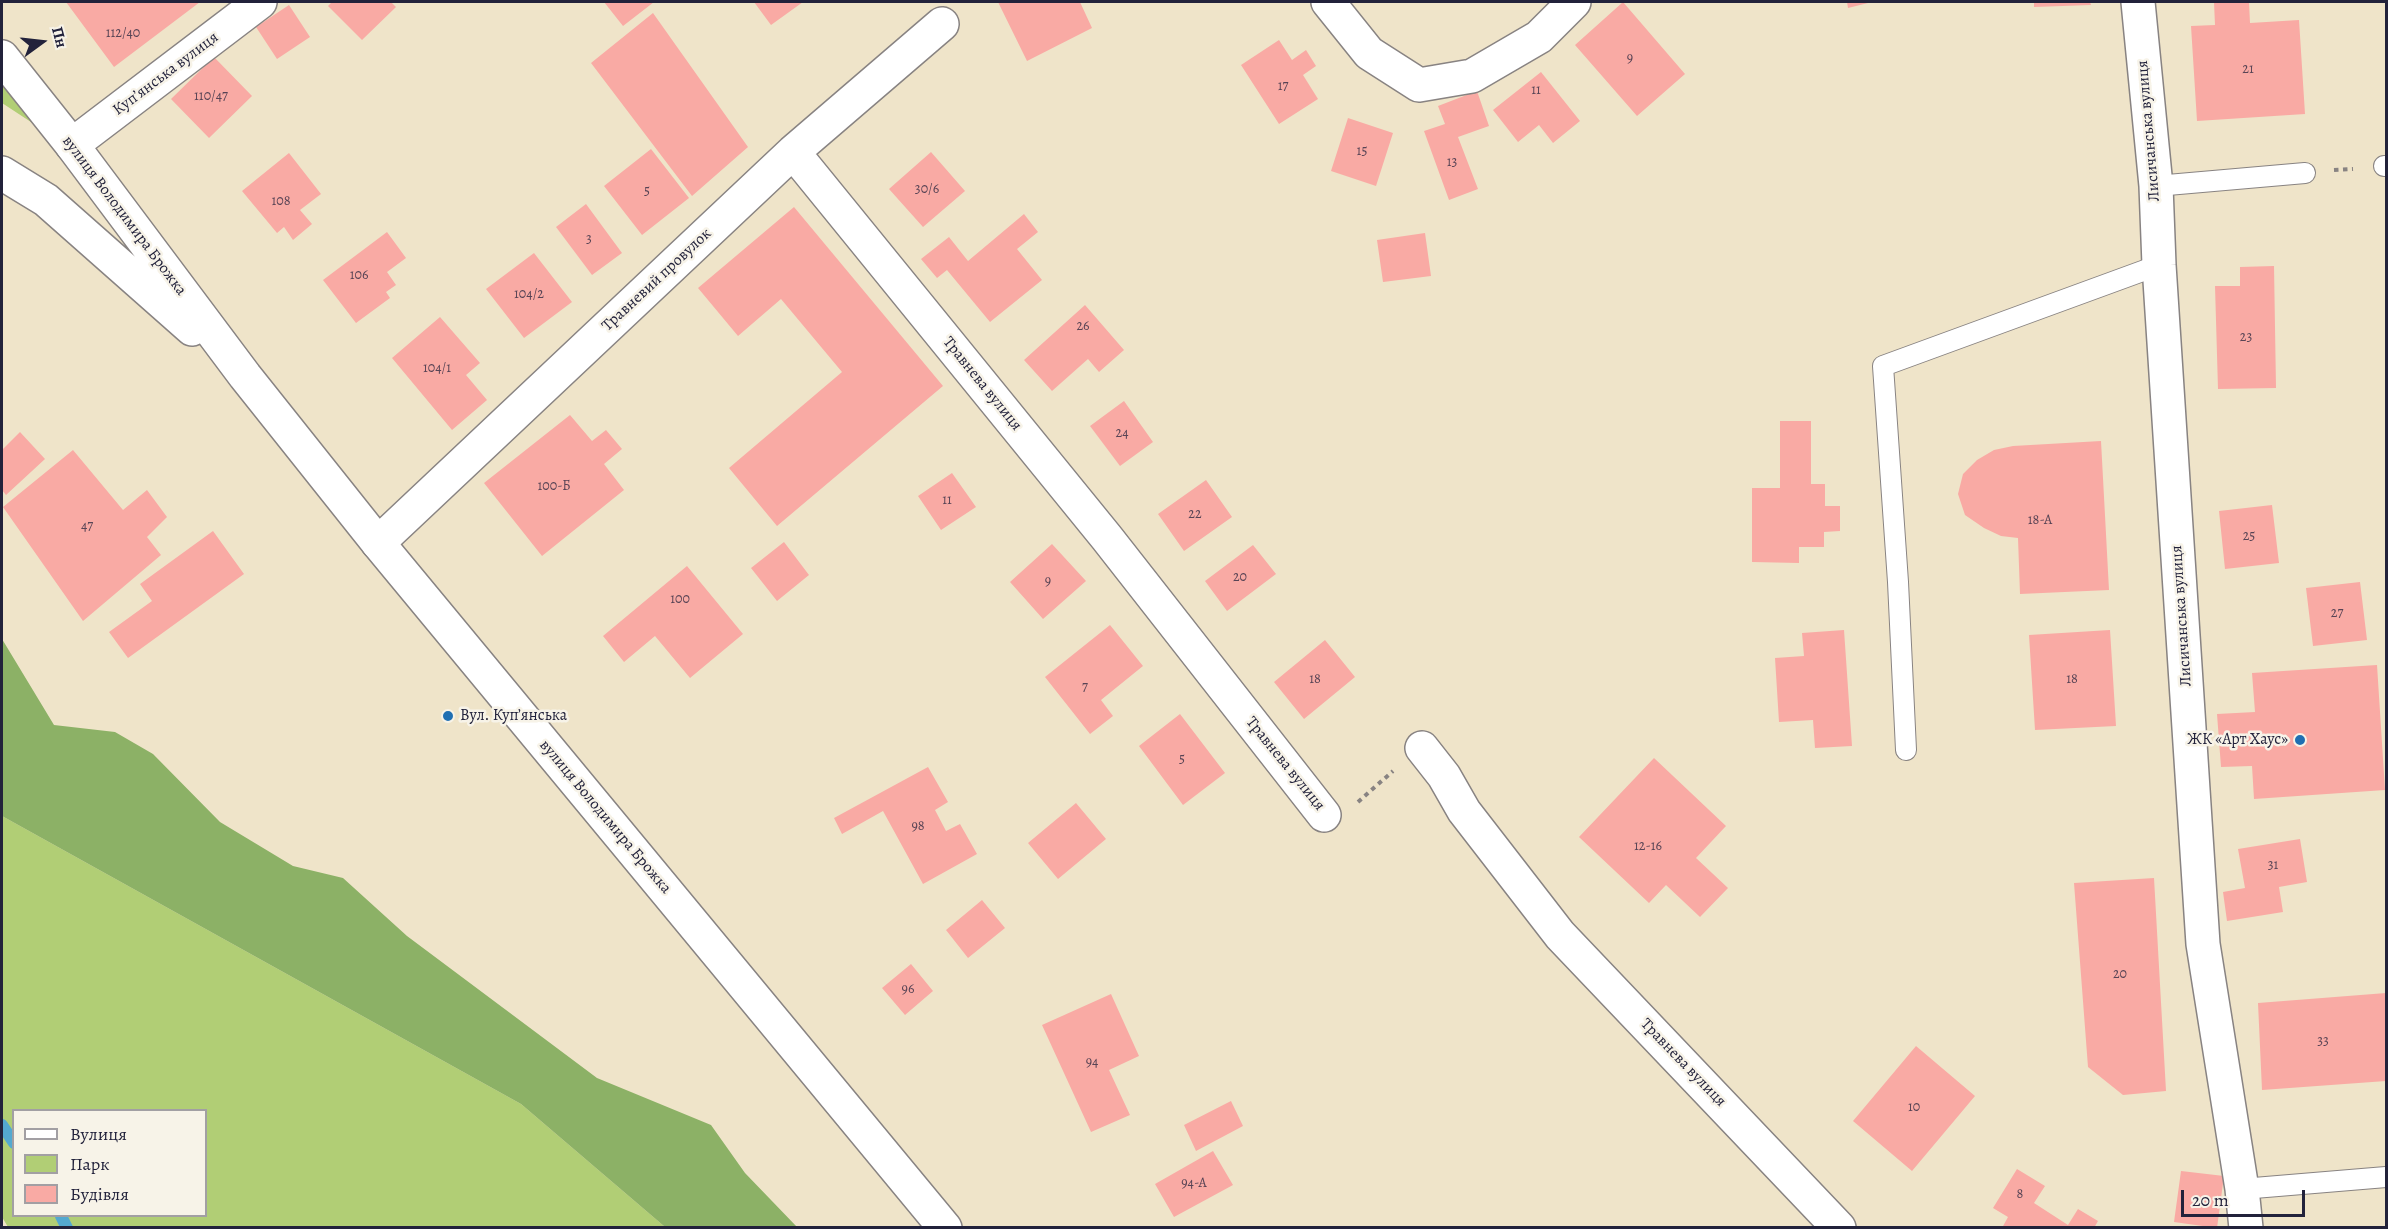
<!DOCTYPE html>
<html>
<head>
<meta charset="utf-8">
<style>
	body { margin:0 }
	#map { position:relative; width:2388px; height:1229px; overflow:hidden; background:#efe4c9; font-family:Alegreya,serif }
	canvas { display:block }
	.frame { position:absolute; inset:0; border:3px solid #22223b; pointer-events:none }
	.legend { position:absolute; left:12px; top:1109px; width:195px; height:108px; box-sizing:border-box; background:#f7f3e8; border:2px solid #a29fa3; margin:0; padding:8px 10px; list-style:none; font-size:18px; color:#22223b }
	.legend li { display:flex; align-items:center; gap:12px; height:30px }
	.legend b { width:30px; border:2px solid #a29fa3 }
	.north { position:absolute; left:12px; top:12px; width:60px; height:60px; -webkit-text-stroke:4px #f7f3e8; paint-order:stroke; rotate:75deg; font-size:16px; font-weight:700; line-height:24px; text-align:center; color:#22223b }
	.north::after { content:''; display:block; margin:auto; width:21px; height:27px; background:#22223b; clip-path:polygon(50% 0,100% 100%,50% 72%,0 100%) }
	.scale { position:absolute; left:2181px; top:1190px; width:124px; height:27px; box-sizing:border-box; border:3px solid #22223b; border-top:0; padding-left:8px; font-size:18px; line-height:21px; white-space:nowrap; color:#22223b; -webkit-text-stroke:4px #f7f3e8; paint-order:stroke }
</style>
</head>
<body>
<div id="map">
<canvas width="2388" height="1229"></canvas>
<div class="frame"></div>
<ul class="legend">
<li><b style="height:8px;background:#fff"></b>Вулиця</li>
<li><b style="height:16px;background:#b1ce75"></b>Парк</li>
<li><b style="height:16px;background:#f9aaa4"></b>Будівля</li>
</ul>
<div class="north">Пн</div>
<div class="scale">20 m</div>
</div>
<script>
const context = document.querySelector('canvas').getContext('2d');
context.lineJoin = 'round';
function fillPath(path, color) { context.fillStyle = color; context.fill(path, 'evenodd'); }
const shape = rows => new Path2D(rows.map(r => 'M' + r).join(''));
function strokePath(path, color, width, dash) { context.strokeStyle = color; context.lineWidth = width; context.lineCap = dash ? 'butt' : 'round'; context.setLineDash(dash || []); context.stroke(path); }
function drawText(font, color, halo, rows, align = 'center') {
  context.font = font + ' Alegreya,serif'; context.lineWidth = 5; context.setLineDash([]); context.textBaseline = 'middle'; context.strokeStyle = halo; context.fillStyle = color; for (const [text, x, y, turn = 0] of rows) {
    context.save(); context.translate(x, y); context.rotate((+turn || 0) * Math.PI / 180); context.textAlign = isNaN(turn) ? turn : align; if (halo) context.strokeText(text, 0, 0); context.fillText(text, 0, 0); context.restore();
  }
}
fillPath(shape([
	[2,70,63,143,2,103],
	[2,816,521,1104,665,1227,8,1227,2,1217],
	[14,1110,206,1110,206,1216,14,1216]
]), '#b1ce75');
fillPath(shape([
	[2,639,54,725,115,732,153,754,220,822,293,866,343,878,407,936,597,1078,711,1125,745,1173,797,1227,665,1227,521,1104,2,816]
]), '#8cb166');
strokePath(shape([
	[2,1125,14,1143],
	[61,1216,67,1228]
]), '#54a9d0', 12);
fillPath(shape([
	[66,2,200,2,114,67],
	[332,2,391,2,396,7,362,40,328,6],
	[604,2,654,2,623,26],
	[754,2,803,2,771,25],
	[998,2,1080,2,1092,28,1027,61],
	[1623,2,1685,74,1637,116,1575,45],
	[1847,2,1872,2,1848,8],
	[2034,2,2090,2,2091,5,2034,7],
	[2214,2,2249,2,2250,23,2299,20,2305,114,2197,121,2191,26,2215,25],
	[289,5,310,37,277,59,256,27],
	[653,13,748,147,692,196,591,63],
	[1279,40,1292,60,1306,50,1316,66,1303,75,1318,99,1279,124,1241,65],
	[214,57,252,96,209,138,171,99],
	[1541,72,1580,121,1553,143,1539,125,1518,142,1493,110],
	[1477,91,1489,126,1458,137,1478,189,1449,200,1424,131,1445,124,1438,106],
	[1348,118,1393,133,1376,186,1331,171],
	[651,149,689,198,642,235,604,186],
	[931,152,965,191,923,227,889,189],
	[289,153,321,194,300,210,312,224,293,240,284,227,277,233,242,191],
	[586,204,622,253,592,275,556,227],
	[794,207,943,386,777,526,729,468,842,372,781,299,738,336,698,288],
	[1024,214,1038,232,1017,249,1042,280,990,322,947,270,937,278,921,259,949,237,968,261],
	[387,232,406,258,387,272,396,285,386,292,390,298,356,323,323,280],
	[1425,233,1431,276,1383,282,1377,240],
	[534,253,572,302,524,338,486,289],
	[2274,266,2276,388,2218,389,2215,286,2240,286,2240,267],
	[1085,305,1124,350,1099,372,1088,359,1052,391,1024,360],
	[440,317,480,363,466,375,487,400,452,430,392,358],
	[1124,401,1153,442,1120,466,1090,426],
	[570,415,592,441,606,430,622,449,604,464,624,490,542,556,484,483],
	[1780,421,1811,421,1811,484,1825,484,1825,506,1840,506,1840,531,1824,532,1824,547,1799,547,1799,563,1752,562,1752,488,1780,488],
	[20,432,45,459,6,495,2,490,2,450],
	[2101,441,2109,590,2020,594,2018,538,2001,536,1984,528,1965,515,1958,494,1963,474,1977,460,1994,450,2013,446],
	[73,450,123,510,147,490,167,517,147,537,161,555,83,621,3,507],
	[952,473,976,507,941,530,918,496],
	[1206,480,1232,517,1184,551,1158,514],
	[2272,505,2279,563,2225,569,2219,511],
	[213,531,244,574,128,658,109,632,152,601,140,584],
	[784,542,809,575,777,601,751,568],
	[1052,544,1086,581,1043,619,1010,582],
	[1253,545,1276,574,1227,611,1205,581],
	[687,566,743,634,690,678,655,636,624,662,603,636],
	[2360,582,2367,640,2313,646,2306,588],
	[1110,625,1143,666,1101,700,1113,716,1090,734,1045,677],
	[1844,630,1852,746,1815,748,1813,720,1779,722,1775,658,1804,656,1802,633],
	[2110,630,2116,726,2035,730,2029,635],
	[1325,640,1355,677,1304,719,1274,682],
	[2377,665,2385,790,2254,799,2252,766,2221,767,2217,714,2255,712,2252,673],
	[1180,714,1225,773,1183,805,1139,746],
	[1654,758,1726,826,1696,858,1728,888,1700,917,1666,885,1649,903,1579,837],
	[928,767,948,802,935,810,946,831,960,824,977,854,923,884,883,811,842,834,834,818],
	[1076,803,1106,839,1058,879,1028,843],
	[2300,839,2307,882,2279,887,2283,912,2227,921,2223,892,2245,888,2238,849],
	[2154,878,2166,1091,2123,1095,2088,1067,2074,883],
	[982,900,1005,928,968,958,946,930],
	[911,964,933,991,905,1015,882,988],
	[2386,993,2386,1081,2262,1090,2258,1003],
	[1111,994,1139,1056,1109,1070,1130,1115,1091,1132,1042,1025],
	[1916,1046,1975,1096,1912,1171,1853,1121],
	[1231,1101,1243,1126,1196,1151,1184,1125],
	[1213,1151,1233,1185,1174,1217,1155,1184],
	[2017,1169,2045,1186,2034,1203,2068,1225,2078,1209,2098,1221,2094,1228,2002,1228,2008,1217,1993,1208],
	[2181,1171,2224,1176,2217,1228,2174,1222]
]), '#f9aaa4');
const lane = shape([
	[2384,166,2386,166],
	[2156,186,2305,173],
	[1906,750,1898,582,1883,366,2159,265],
	[2242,1189,2386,1177]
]);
const street = shape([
	[1328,2,1369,53,1419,85,1472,76,1539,37,1574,2],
	[2138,2,2156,186,2159,265,2203,944,2242,1189,2246,1228],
	[72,145,260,2],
	[793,152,1107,538,1324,815],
	[378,543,793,152,942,24],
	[1422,748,1444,776,1464,811,1560,935,1839,1228]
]);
const secondary = shape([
	[2,57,72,145,245,376,378,543,945,1228],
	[2,173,46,200,192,329]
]);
strokePath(lane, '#888382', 22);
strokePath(street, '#888382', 36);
strokePath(secondary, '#888382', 36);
strokePath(shape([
	[2334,170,2353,169],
	[1358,802,1393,771]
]), '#888382', 4, [4.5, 4.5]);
strokePath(lane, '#fff', 20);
strokePath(street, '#fff', 33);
strokePath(secondary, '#fff', 33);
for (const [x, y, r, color] of [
	[448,716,6,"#1f6fb2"],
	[2300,740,6,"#1f6fb2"]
]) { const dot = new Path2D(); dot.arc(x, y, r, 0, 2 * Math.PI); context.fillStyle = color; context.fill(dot); strokePath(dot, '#f7f3e8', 2); }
drawText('14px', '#584455', null, [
	["112/40",123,34],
	["9",1630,59],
	["21",2248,70],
	["17",1283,87],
	["11",1536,91],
	["110/47",211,97],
	["15",1362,152],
	["13",1452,163],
	["30/6",927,190],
	["5",647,192],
	["108",281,202],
	["3",589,240],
	["106",359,276],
	["104/2",529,295],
	["26",1083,327],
	["23",2246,338],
	["104/1",437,369],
	["24",1122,434],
	["100-Б",554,487],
	["11",947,501],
	["22",1195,515],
	["18-А",2040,521],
	["47",87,527],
	["25",2249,537],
	["20",1240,578],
	["9",1048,582],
	["100",680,600],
	["27",2337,614],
	["18",1315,680],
	["18",2072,680],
	["7",1085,688],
	["5",1182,760],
	["98",918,827],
	["12-16",1648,847],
	["31",2273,866],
	["20",2120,975],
	["96",908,990],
	["33",2323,1042],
	["94",1092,1063],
	["10",1914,1108],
	["94-А",1194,1184],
	["8",2020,1195]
]);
drawText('16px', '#22223b', '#f7f3e8', [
	["Купʼянська вулиця",166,74,-37],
	["Лисичанська вулиця",2149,131,-95],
	["вулиця Володимира Брожка",124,216,53],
	["Травневий провулок",657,280,-43],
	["Травнева вулиця",982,384,51],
	["Лисичанська вулиця",2182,616,-94],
	["Травнева вулиця",1285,764,51],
	["вулиця Володимира Брожка",605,817,50],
	["Травнева вулиця",1683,1063,46]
]);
drawText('16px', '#22223b', '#f7f3e8', [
	["Вул. Куп’янська",460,716],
	["ЖК «Арт Хаус»",2288,740,"right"]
], 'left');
</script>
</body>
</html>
